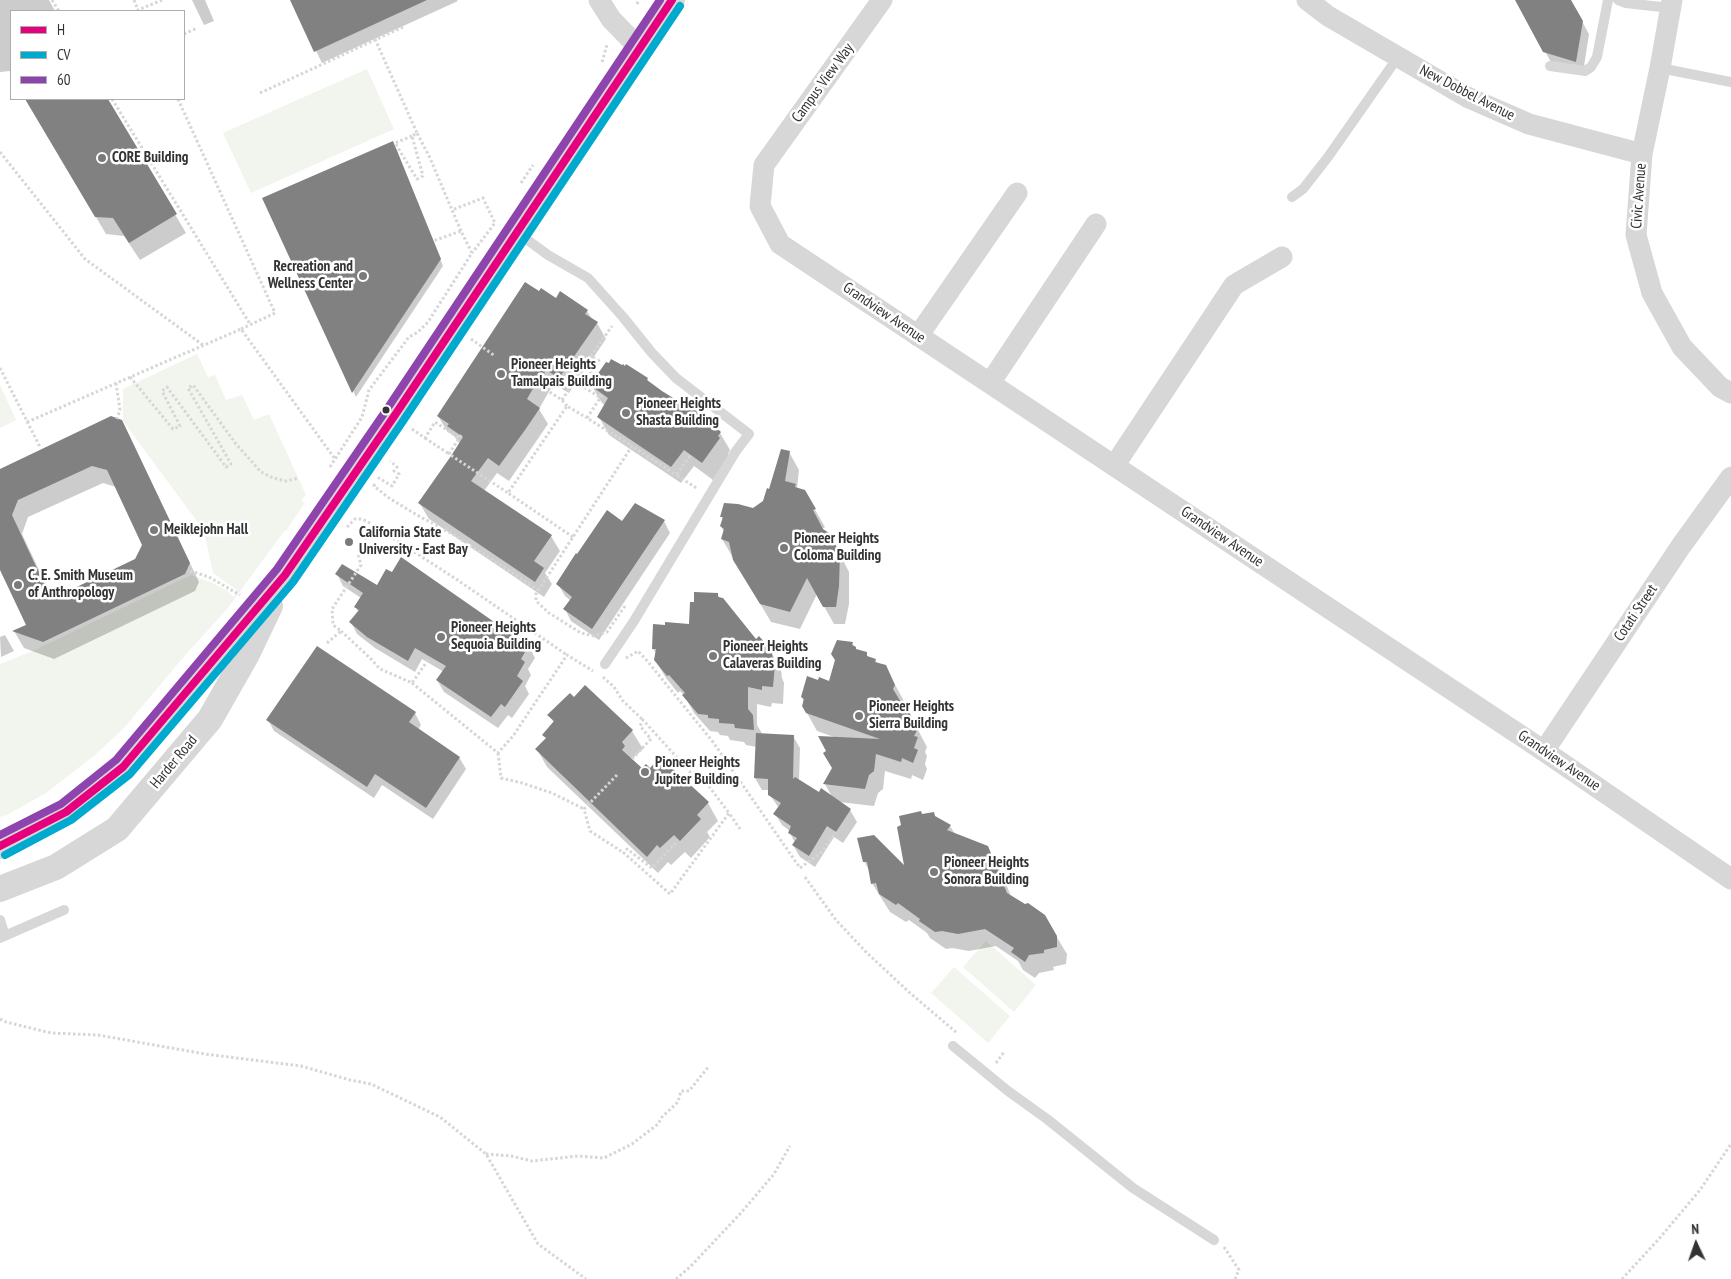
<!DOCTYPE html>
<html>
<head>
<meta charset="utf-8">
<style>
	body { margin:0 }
	#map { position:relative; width:1731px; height:1279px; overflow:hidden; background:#fff; font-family:"PT Sans Narrow",sans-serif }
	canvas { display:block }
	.legend { position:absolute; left:10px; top:10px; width:175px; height:90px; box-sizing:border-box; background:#fff; border:1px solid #adadad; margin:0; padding:6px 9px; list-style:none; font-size:15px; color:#333 }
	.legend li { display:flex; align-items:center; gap:10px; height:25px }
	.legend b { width:25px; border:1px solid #adadad }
	.north { position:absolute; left:1671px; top:1219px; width:50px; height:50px; -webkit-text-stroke:4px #fff; paint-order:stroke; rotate:357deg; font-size:14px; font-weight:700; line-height:20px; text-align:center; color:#333 }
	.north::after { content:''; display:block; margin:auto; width:18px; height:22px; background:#333; clip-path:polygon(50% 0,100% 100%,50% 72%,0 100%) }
</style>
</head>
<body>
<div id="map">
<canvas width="1731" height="1279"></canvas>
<ul class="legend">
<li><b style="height:6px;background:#e5007d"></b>H</li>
<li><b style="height:6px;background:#00a9ce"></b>CV</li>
<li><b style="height:6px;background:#8e44ad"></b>60</li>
</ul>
<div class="north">N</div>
</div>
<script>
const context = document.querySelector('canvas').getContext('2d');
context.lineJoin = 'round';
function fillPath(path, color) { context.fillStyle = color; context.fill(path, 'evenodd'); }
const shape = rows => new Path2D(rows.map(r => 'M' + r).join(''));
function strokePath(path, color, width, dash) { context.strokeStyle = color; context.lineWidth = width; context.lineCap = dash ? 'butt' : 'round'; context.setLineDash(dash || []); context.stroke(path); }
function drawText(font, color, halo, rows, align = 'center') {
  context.font = font + ' "PT Sans Narrow",sans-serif'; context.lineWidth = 5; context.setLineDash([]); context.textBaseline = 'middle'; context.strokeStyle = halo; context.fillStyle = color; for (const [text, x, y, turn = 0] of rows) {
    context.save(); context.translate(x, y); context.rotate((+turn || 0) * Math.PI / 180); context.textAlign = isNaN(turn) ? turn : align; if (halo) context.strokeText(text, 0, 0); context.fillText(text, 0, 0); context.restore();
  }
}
fillPath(shape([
	[367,69,394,129,251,193,223,133],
	[197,354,208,377,215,375,226,400,242,395,254,420,269,414,306,495,302,499,304,504,286,531,285,530,228,608,181,660,124,728,95,755,46,793,7,815,0,817,0,664,35,650,191,575,210,582,226,590,234,597,237,590,213,573,206,540,199,524,123,421,123,389],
	[0,385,16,420,0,428],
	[986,941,1036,985,1014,1012,963,967],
	[954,967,1010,1016,988,1043,931,993]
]), '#f1f5ed');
fillPath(shape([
	[0,0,49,0,55,11,11,11,11,74,10,71,0,72],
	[192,0,205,0,214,21,204,25],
	[291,0,457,0,458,1,322,63],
	[1516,0,1570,0,1589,34,1583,73,1552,64],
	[26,99,107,99,186,233,140,260,124,236,106,234],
	[396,148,443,266,356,397,263,199],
	[539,293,587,311,592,319,597,323,606,339,569,393,555,385,553,389,551,388,539,409,548,424,509,481,497,473,484,491,551,536,560,551,545,573,552,584,544,597,429,519,420,504,460,444,454,436,447,431,438,416],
	[647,379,649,383,661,392,708,419,712,426,720,433,730,450,728,454,729,456,713,480,694,466,681,483,609,435,599,417,605,405,602,403,591,385],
	[121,421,131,439,199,582,195,591,54,659,24,648,14,631,27,625,0,567,0,470],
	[103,483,116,487,143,545,136,560,62,595,49,591,22,534,28,517],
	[789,452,799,470,797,488,804,491,825,527,822,529,839,552,849,572,849,604,845,624,834,624,817,594,800,629,771,622,722,539,724,532,721,526,723,520,721,516,753,509,764,502],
	[664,521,670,533,599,640,571,621,565,609,571,601,565,596,558,584,577,556,623,523],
	[337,574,511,634,529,646,535,658,528,669,531,675,525,686,529,694,512,718,508,715,498,728,444,692,437,680,444,672,422,659,415,672,375,648,357,634,351,622,358,612,356,607,361,598,343,586],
	[717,594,756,640,771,652,781,670,782,678,784,683,783,704,772,703,771,707,757,704,757,725,763,735,793,736,800,748,799,781,819,794,832,797,825,784,833,768,837,738,817,731,807,713,802,697,830,683,852,643,858,651,866,654,869,658,875,660,878,664,885,666,905,703,903,707,917,728,927,747,925,752,927,756,925,764,927,769,923,780,912,775,911,779,885,771,883,789,878,793,874,806,839,802,850,810,857,822,843,843,834,837,815,867,800,857,793,845,795,843,790,833,790,831,782,825,775,814,779,808,769,794,769,790,762,790,755,778,757,747,746,745,744,742,730,740,728,736,720,735,718,732,710,731,694,713,684,695,680,691,678,693,666,678,655,660,656,653,653,649,690,626],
	[5,635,14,651,1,657,0,637],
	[585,687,632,731,643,749,632,759,642,770,650,769,660,759,708,803,718,821,707,832,710,837,691,858,685,852,671,865,668,862,658,873,547,767,537,749,547,740,544,735,554,723,549,715,574,699],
	[415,713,421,725,418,730,459,757,466,769,433,819,382,785,374,798,274,731,268,720],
	[923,816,935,818,950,826,955,834,987,847,998,865,1011,896,1044,916,1067,954,1066,964,1053,967,1054,970,1039,973,1035,978,1023,970,1018,961,996,946,969,951,952,948,946,949,930,938,927,933,909,920,906,922,890,912,872,883,869,870,864,861,906,869]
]), '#0003');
fillPath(shape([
	[290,0,427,0,314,52],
	[1515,0,1571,0,1583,21,1576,62,1543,52],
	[25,99,108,99,177,214,129,243,113,218,95,217],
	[393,141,441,259,352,393,262,198],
	[525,282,539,291,541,288,556,298,560,291,588,310,585,314,598,322,559,378,546,370,544,374,542,373,527,399,540,408,525,430,499,466,488,458,471,481,552,535,534,561,544,568,535,582,418,503,451,456,463,437,447,426,449,424,437,416],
	[611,359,622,365,623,364,625,366,626,364,648,378,647,380,662,391,686,406,688,404,709,418,708,420,721,432,718,436,720,438,702,463,684,450,671,467,597,417,608,398,590,385,606,362,609,363],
	[111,416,122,420,190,563,185,574,43,642,12,631,26,625,0,570,0,469],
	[92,466,107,470,142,545,135,559,62,594,47,590,12,515,18,500],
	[781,449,790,451,785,481,796,484,795,487,805,490,816,509,813,510,823,529,829,533,840,553,839,586,836,607,823,607,807,578,790,612,760,604,733,560,729,542,721,539,724,529,720,526,723,517,720,517,724,503,738,504,753,508,763,501,767,488,769,489],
	[635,503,665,520,592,629,563,609,572,597,556,584,576,553,577,554,607,510,622,521],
	[401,557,510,633,510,632,529,645,521,659,525,662,517,676,523,681,505,707,501,704,491,717,436,680,446,666,415,648,408,661,367,637,349,622,359,610,354,607,363,593,335,574,342,564,377,585,386,569,392,572],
	[694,592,718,593,718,597,723,598,756,639,759,636,772,651,773,664,775,664,773,687,762,686,762,690,748,687,748,709,753,715,754,730,735,728,734,724,719,723,719,719,708,718,708,715,698,714,682,695,685,693,669,675,667,676,654,660,656,649,652,649,653,624,665,625,665,622,689,624,690,602,694,602],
	[837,640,853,642,852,645,856,647,856,649,867,652,867,656,876,659,875,662,886,665,895,685,893,689,902,704,907,708,918,729,914,736,918,737,914,748,918,750,913,763,902,758,901,762,876,754,874,771,869,775,865,789,823,784,832,768,823,753,826,751,818,736,880,739,806,713,802,706,804,699,801,697,807,676,818,680,819,677,829,681,835,660,831,654],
	[317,646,416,712,409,722,460,757,426,808,375,774,367,787,266,720],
	[585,685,633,730,622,742,625,746,622,750,642,768,646,764,650,768,660,757,709,802,697,815,701,819,680,841,674,835,660,848,657,845,647,857,535,749,546,738,542,735,554,721,547,715,570,693,574,697],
	[756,733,794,735,793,779,795,777,819,792,821,788,851,809,836,832,827,826,809,856,792,845,797,838,788,833,791,826,773,814,781,803,768,795,768,779,754,778],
	[921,811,922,814,934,812,935,816,951,825,947,830,988,846,1007,893,1025,904,1028,903,1045,915,1057,936,1057,947,1044,950,1044,953,1029,955,1025,962,1011,952,1014,948,985,929,958,934,942,931,935,932,919,921,920,919,898,903,896,905,879,894,876,883,871,884,867,862,863,862,857,838,874,835,904,865,897,827,901,825,899,816]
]), '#818181');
strokePath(shape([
	[52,0,59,11],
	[134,0,138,10],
	[637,4,639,0],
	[139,11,138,10,162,0],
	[184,34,197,28],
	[375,39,417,133],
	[602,62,607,45],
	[260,93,403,27],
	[112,99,250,324],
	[178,99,275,313,241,329],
	[412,136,395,143,417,179,423,176,412,136,417,133,430,158,452,210],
	[0,152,85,259,203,345],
	[521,183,533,165],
	[461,231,452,210,483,198,495,223,472,253],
	[471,339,495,356],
	[591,356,612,326],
	[0,368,40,447],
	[130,377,173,429,180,426,162,391,167,387,226,467,231,464,188,388,193,385,236,444,261,472,273,478,286,481,299,478],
	[116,383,120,410,117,419],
	[537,384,562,400,567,406],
	[602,395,587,418,632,446],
	[562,400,591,356,599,361,582,386,601,398],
	[27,422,241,329,335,459],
	[412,429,425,438,435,422,459,438],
	[461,435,449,454,508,493],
	[425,438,449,454],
	[690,456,676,475,698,489],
	[330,467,362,417,369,390,409,337,418,332,428,322,472,253,461,231,433,241],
	[378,479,379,478,392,486,399,474,394,471,397,467,390,461],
	[375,484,374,486,389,498,417,515,454,535,538,590],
	[347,527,355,519,362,519,368,522,456,579,567,655],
	[573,537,508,493,567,406,587,418],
	[190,571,209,577,240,595],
	[625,606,607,632,594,636,581,633,549,613,536,601,536,594,632,446,676,475],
	[341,631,370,658,380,669,412,683,428,660],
	[327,643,341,631,333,625,332,609,361,565,358,553,373,525],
	[626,658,638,651,649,663,713,742,800,868,821,853,836,832],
	[603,677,614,687,623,701,643,720],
	[412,683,498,753,513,736,567,655,593,671],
	[498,753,501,778,522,783,552,793,584,809],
	[632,759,651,739,640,726,643,720,691,773,708,785,729,813],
	[617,775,584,809,590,831,624,853],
	[676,843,652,868,627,849,624,853,670,894,729,813,740,829],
	[805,877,836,920,867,953,910,993,957,1033],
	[0,1019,6,1022,51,1033,98,1035,205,1054,301,1066,350,1080,371,1084,440,1117,486,1154,538,1244,586,1279],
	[996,1063,1004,1052],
	[486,1154,511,1156,532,1161,578,1156,604,1158,632,1144,658,1124,662,1117,678,1102,681,1091,689,1091,709,1066],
	[1224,1247,1239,1270,1235,1279],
	[676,1279,690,1267,740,1214,774,1174,790,1146],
	[1622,1279,1658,1240,1700,1190,1731,1144]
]), '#d6d6d6', 3, [2.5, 2.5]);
strokePath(shape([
	[1618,0,1626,3,1670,8],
	[1550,66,1585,71,1591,67,1597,57,1608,0],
	[1660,68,1731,82],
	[1292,197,1303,189,1328,157,1398,57],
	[518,233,548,255,588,278,623,317,652,353,676,378,749,434,736,451,634,621,605,664],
	[0,920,5,936],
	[0,938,64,910],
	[953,1046,1008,1091,1047,1119,1133,1188,1214,1240]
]), '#d7d7d7', 10);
strokePath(shape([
	[599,0,611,19,639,48],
	[882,0,764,165,760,206,780,244,1544,751,1731,879],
	[1307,0,1328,16,1467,97,1529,124,1642,154],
	[1672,0,1660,68,1642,154,1636,235,1652,293,1682,347,1720,387,1731,393],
	[918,336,1017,193],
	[990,383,1096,224],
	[1114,466,1234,285,1282,257],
	[1544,751,1681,546,1731,477]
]), '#d7d7d7', 21);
strokePath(shape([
	[0,846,66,812,123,767,181,699,230,639,285,575,395,415,672,0],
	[0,889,56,867,117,829,210,719,247,654,270,606]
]), '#d7d7d7', 26);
strokePath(shape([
	[0,846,66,812,123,767,285,575,395,415,672,0]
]), '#e5007d', 8);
strokePath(shape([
	[5,855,71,820,130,774,293,582,403,421,680,6]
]), '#00a9ce', 8);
strokePath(shape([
	[0,835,61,804,116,760,277,569,387,409,660,0]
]), '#8e44ad', 8);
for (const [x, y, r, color] of [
	[102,158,5,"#7a7a7a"],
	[363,276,5,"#7a7a7a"],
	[501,374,5,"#7a7a7a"],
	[386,410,4.5,"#333"],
	[626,413,5,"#7a7a7a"],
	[154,530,5,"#7a7a7a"],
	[349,542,5,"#7a7a7a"],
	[784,548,5,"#7a7a7a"],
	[18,585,5,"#7a7a7a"],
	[441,637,5,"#7a7a7a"],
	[713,656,5,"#7a7a7a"],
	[859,716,5,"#7a7a7a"],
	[645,772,5,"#7a7a7a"],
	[934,872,5,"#7a7a7a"]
]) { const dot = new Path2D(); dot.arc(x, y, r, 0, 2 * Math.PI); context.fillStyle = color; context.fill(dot); strokePath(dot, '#fff', 2); }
drawText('15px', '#333', '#fff', [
	["Campus View Way",823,83,-54],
	["New Dobbel Avenue",1467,93,27],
	["Civic Avenue",1639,196,-86],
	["Grandview Avenue",884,313,34],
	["Grandview Avenue",1222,537,34],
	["Cotati Street",1636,613,-56],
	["Grandview Avenue",1559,761,34],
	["Harder Road",174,762,-50]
]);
drawText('bold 15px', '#333', '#fff', [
	["CORE Building",112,158],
	["Recreation and",353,267,"right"],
	["Wellness Center",353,284,"right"],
	["Pioneer Heights",511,365],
	["Tamalpais Building",511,382],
	["Pioneer Heights",636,404],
	["Shasta Building",636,421],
	["Meiklejohn Hall",164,530],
	["California State",359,533],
	["University - East Bay",359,550],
	["Pioneer Heights",794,539],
	["Coloma Building",794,556],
	["C. E. Smith Museum",28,576],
	["of Anthropology",28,593],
	["Pioneer Heights",451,628],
	["Sequoia Building",451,645],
	["Pioneer Heights",723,647],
	["Calaveras Building",723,664],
	["Pioneer Heights",869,707],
	["Sierra Building",869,724],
	["Pioneer Heights",655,763],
	["Jupiter Building",655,780],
	["Pioneer Heights",944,863],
	["Sonora Building",944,880]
], 'left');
</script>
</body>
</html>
